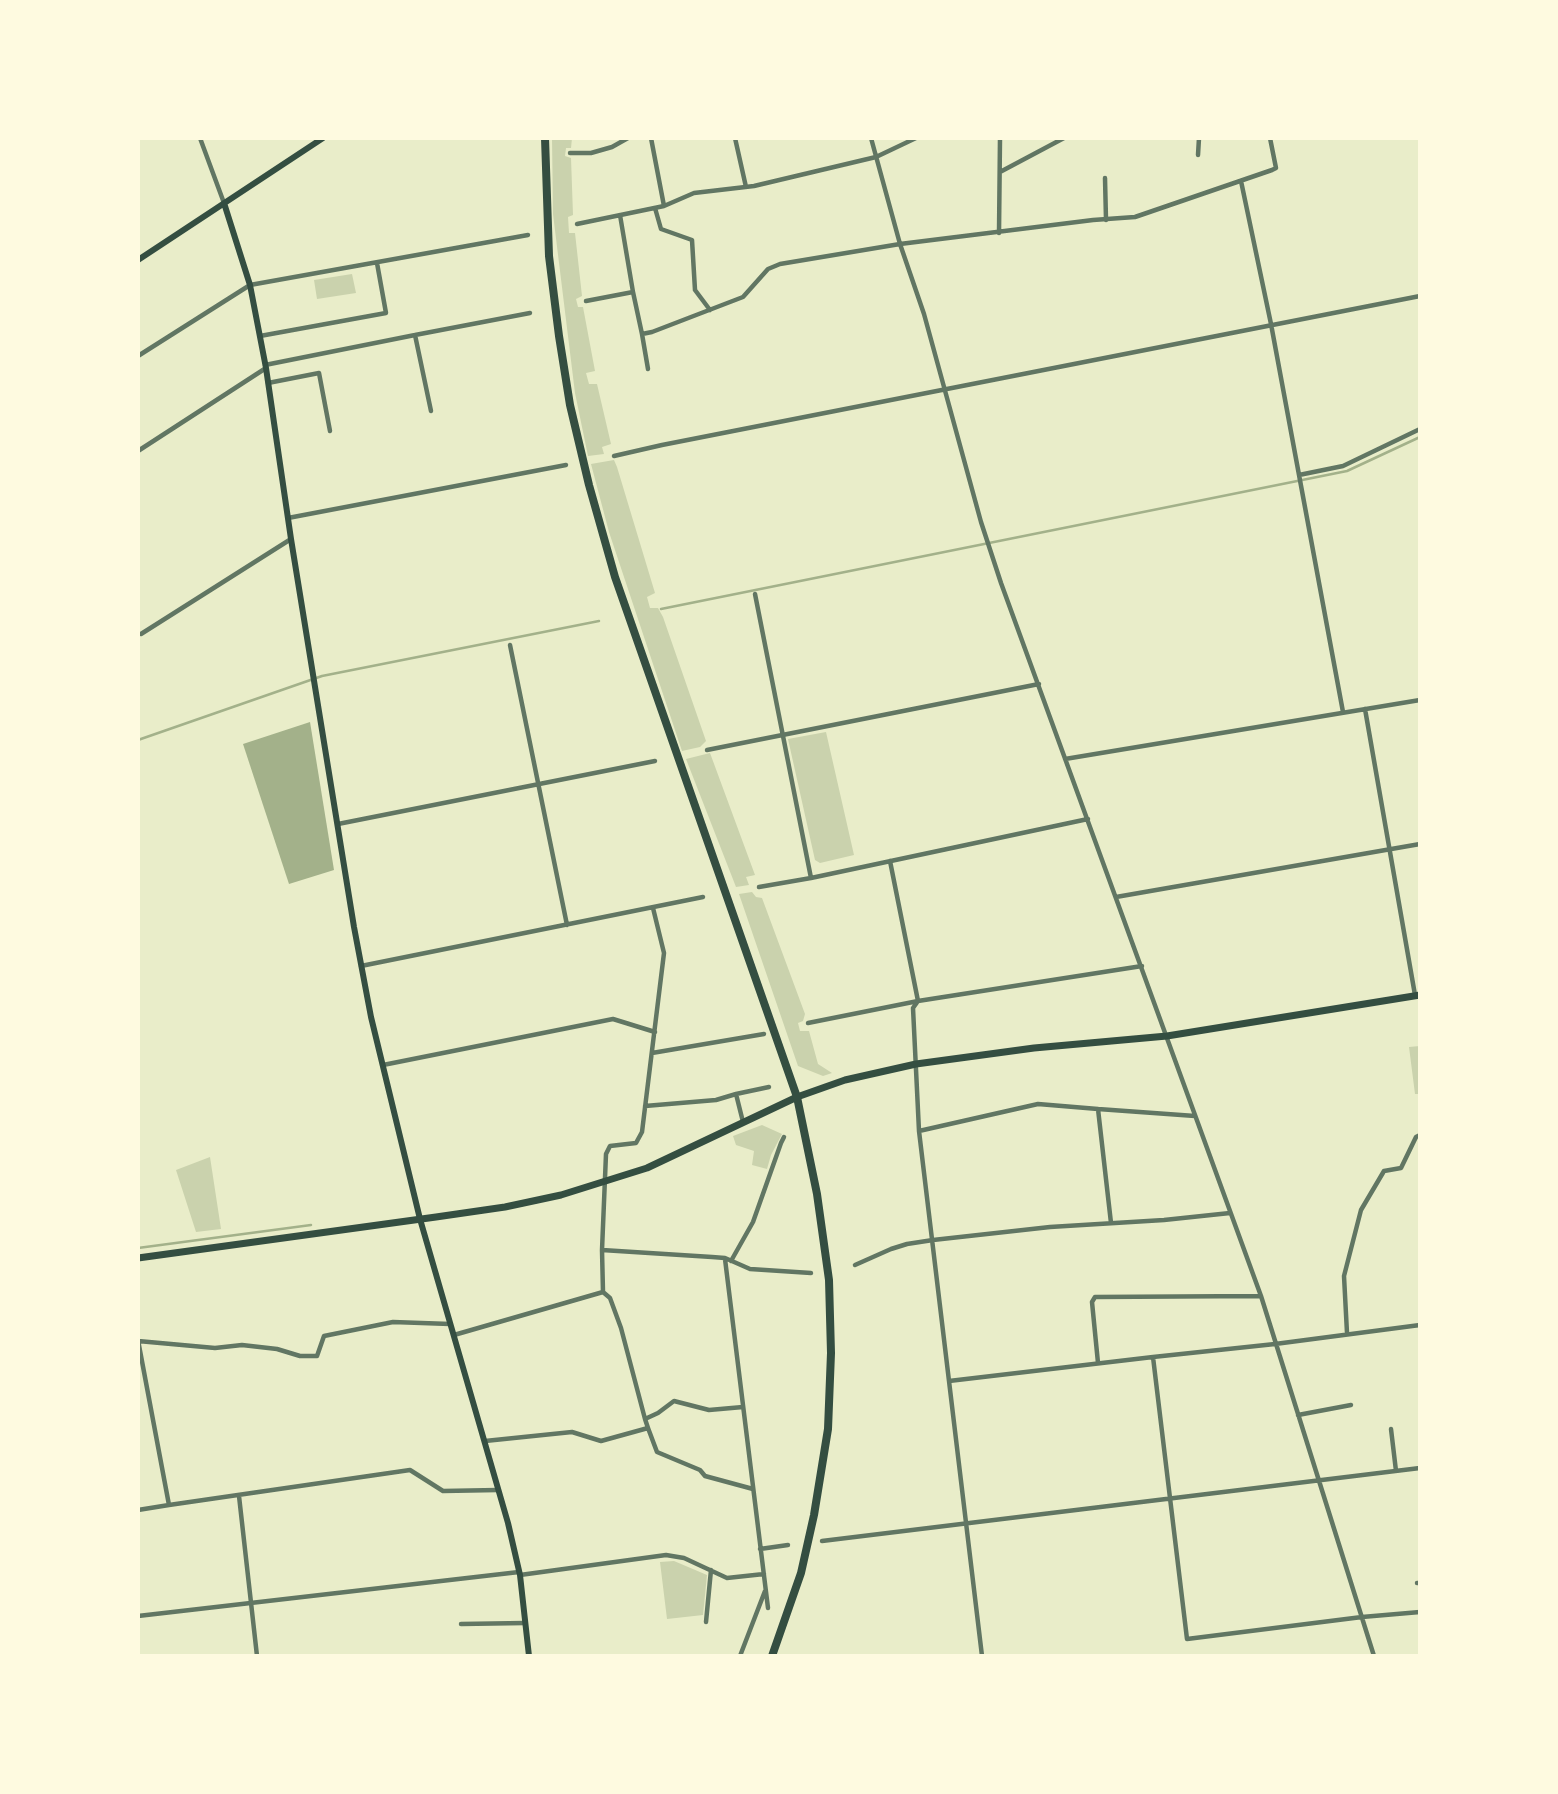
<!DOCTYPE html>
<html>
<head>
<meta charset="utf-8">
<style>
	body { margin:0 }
	#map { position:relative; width:1558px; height:1794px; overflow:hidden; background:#e9edc9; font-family:"Alegreya Sans",sans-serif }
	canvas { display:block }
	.frame { position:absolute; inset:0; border:140px solid #fefae0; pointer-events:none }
</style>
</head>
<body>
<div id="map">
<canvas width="1558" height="1794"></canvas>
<div class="frame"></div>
</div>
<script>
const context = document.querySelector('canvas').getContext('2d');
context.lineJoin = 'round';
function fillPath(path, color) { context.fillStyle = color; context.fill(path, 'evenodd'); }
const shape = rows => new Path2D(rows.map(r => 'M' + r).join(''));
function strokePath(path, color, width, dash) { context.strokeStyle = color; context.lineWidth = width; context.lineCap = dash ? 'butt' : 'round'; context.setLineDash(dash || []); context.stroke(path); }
fillPath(shape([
	[552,138,572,138,571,148,566,148,565,156,571,158,573,215,568,217,569,233,575,233,582,296,576,299,578,307,583,307,595,371,586,373,589,384,597,384,611,444,602,447,604,454,588,456,575,393,553,214],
	[352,274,356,293,317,299,314,280],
	[614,460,617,467,655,593,647,597,650,608,658,608,663,617,706,741,700,747,682,751,609,532,591,464],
	[826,732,854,855,820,863,815,860,788,739],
	[710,753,755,875,746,877,749,885,736,887,686,759],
	[752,892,756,897,762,898,805,1014,803,1021,798,1023,800,1031,809,1031,818,1064,832,1073,823,1076,798,1066,739,894],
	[1420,1046,1420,1094,1415,1094,1409,1047],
	[762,1125,782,1134,771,1155,767,1169,752,1165,754,1151,736,1145,733,1136],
	[210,1157,221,1229,196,1232,176,1170],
	[674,1561,707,1575,703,1615,667,1619,660,1562]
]), '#cad2ad');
fillPath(shape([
	[310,722,334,870,289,884,243,744]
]), '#a3b18a');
strokePath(shape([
	[661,609,1347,471,1420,437],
	[138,740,322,676,599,621],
	[138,1248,311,1225]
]), '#a3b18a', 2.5);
strokePath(shape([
	[200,138,224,203],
	[651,138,664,206],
	[735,138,746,187],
	[871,138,900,244,924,314,981,522,1001,583,1261,1296,1374,1656],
	[570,153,591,153,612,147,628,138],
	[1198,155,1199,138],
	[1000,172,1064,138],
	[1105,178,1106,220],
	[1241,181,1271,324,1343,712],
	[655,208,661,229,692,240,695,290,710,310],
	[620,215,633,292],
	[577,224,664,206,694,193,754,186,876,157,916,138],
	[999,233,1000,138],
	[586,301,633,292,642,334],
	[260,336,386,313,377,263],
	[138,356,250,285,528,235],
	[265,365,415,335],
	[648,369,642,334,652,332,743,297,768,269,780,264,900,244,1093,220,1135,217,1272,170,1276,168,1270,138],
	[268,383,319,373,330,431],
	[431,411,415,335,530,313],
	[138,451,266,368],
	[614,456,662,445,1420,296],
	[1299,475,1343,466,1420,429],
	[288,518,566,465],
	[755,594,811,878],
	[141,634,291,539],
	[510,645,567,925],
	[1365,709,1415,995],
	[707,750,1039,684],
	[1065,759,1420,700],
	[338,824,655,761],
	[890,861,918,1001,913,1008,919,1131,982,1656],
	[759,887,811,878,1088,819],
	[1116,897,1420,844],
	[653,908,664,953,642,1132,636,1143,610,1146,606,1154,602,1250,712,1257,725,1258,750,1269,811,1273],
	[361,966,703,897],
	[808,1023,918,1001,1142,966],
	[652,1053,764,1034],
	[383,1065,613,1019,655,1032],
	[736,1094,769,1087],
	[645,1106,716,1100,736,1094,743,1122],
	[1098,1109,1195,1116],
	[919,1131,1038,1104,1098,1109,1111,1223],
	[725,1259,768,1608],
	[731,1261,753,1222,781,1143,784,1137],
	[855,1265,891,1249,907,1244,933,1240,1050,1227,1164,1220,1230,1213],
	[603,1292,610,1298,621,1328,645,1419,658,1413,674,1401,709,1410,743,1407],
	[1420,1325,1275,1344,1153,1357,1187,1639,1362,1617,1420,1612],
	[1347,1333,1344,1276,1361,1210,1384,1171,1401,1168,1416,1137,1420,1135],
	[454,1335,603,1292,602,1250],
	[138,1340,169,1505,138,1510],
	[138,1341,215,1348,242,1345,277,1349,300,1356,317,1356,324,1336,393,1322,450,1324],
	[1098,1363,1092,1302,1095,1297,1261,1296],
	[949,1381,1153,1357],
	[1298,1415,1351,1405],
	[648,1428,657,1452,700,1470,705,1476,753,1489],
	[1391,1429,1396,1471],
	[485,1441,572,1432,601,1441,648,1428,645,1419],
	[239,1496,257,1656],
	[169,1505,410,1470,443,1491,498,1490],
	[822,1541,1420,1468],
	[760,1549,788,1545],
	[520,1575,666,1555,684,1558,727,1578,764,1574],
	[1417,1583,1420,1583],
	[138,1616,519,1572],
	[706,1622,711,1570],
	[461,1624,525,1623],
	[740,1656,765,1591]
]), '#617663', 4.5);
strokePath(shape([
	[224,203,250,285,266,368,291,539,354,927,371,1017,420,1219,508,1523,520,1575,529,1656],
	[138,260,323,138]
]), '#344e41', 6);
strokePath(shape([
	[138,1258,436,1217,505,1207,561,1195,647,1168,797,1097,845,1080,916,1064,1034,1048,1167,1036,1420,995]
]), '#344e41', 7);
strokePath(shape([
	[545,138,549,256,559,336,570,405,589,485,615,577,797,1097,817,1194,829,1280,831,1353,828,1429,814,1515,801,1573,772,1656]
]), '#344e41', 8);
</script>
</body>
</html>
